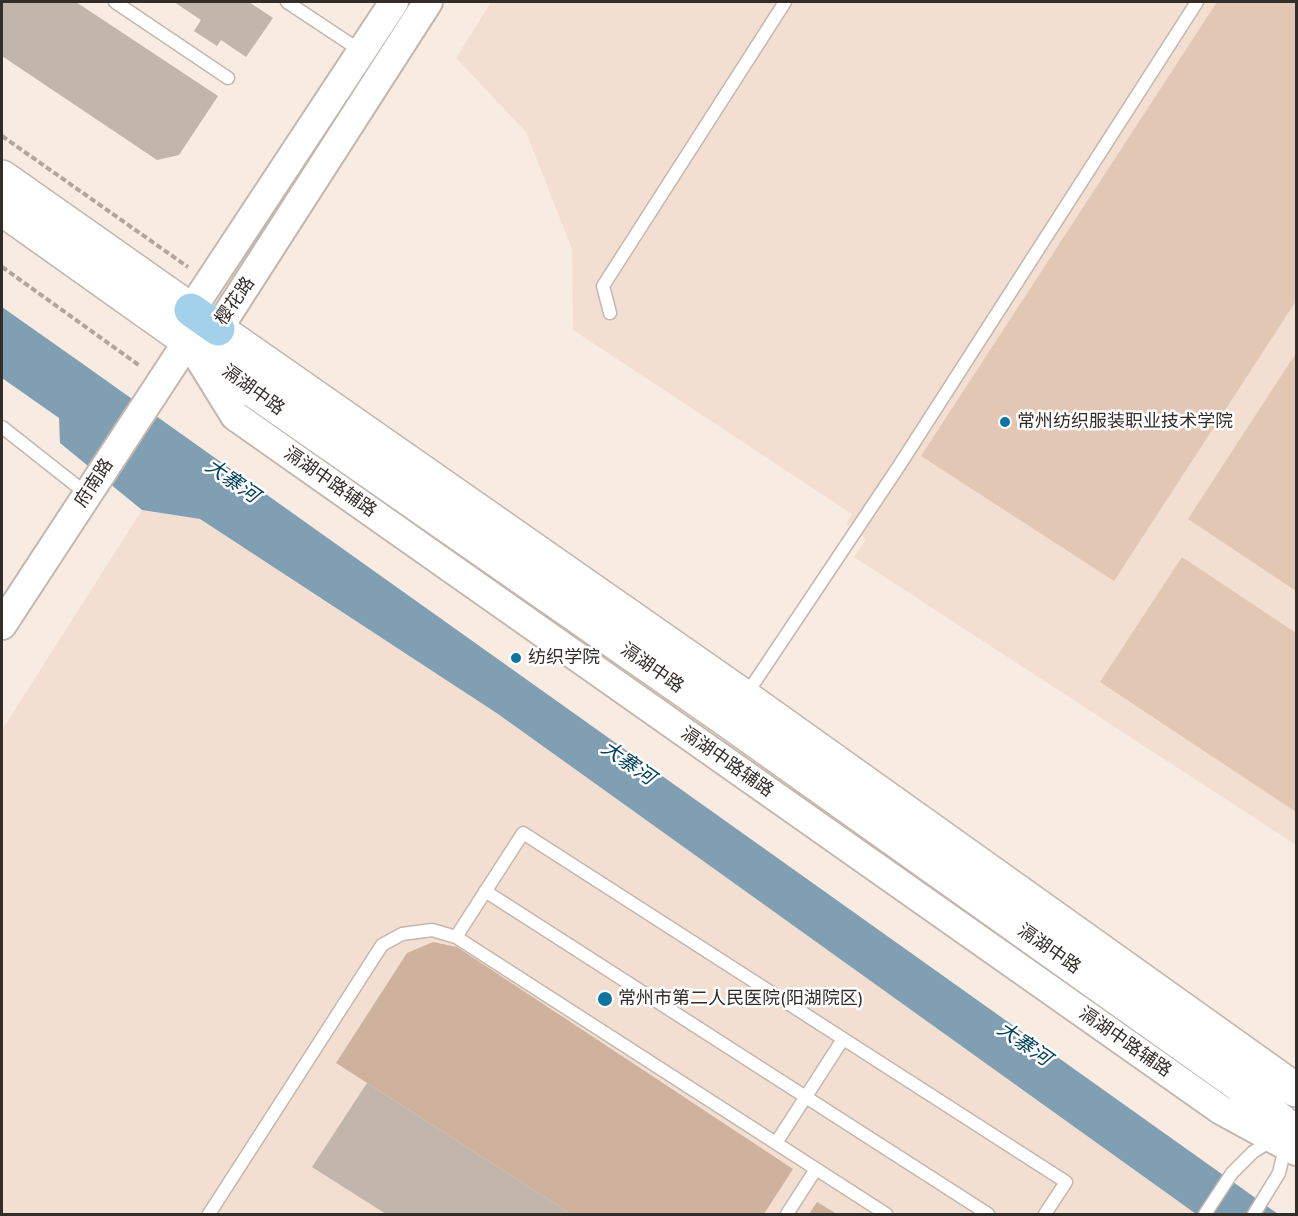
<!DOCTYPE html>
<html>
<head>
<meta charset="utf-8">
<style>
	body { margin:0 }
	#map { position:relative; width:1298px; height:1216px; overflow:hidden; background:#f8ebe1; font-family:Mulish,sans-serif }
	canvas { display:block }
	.frame { position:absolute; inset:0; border:3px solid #322d29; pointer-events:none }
</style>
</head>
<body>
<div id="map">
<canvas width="1298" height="1216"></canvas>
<div class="frame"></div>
</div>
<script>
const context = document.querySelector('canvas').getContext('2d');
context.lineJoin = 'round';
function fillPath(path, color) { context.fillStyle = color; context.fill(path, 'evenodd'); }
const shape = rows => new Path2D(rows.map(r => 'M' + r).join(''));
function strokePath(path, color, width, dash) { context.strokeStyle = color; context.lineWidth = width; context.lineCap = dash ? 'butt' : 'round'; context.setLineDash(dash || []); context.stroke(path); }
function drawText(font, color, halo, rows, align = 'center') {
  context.font = font + ' Mulish,"Noto Sans SC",sans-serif'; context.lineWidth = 5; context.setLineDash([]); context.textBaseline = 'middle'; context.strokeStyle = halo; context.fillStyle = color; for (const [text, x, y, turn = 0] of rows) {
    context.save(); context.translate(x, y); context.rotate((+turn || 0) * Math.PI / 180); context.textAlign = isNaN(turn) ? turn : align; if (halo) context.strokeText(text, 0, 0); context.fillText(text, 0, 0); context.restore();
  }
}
fillPath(shape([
	[491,2,1296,2,1296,845,854,557,866,539,846,524,852,514,573,330,572,249,526,132,456,58],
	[142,510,199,519,498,714,1196,1214,2,1214,2,730]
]), '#f3dfd1');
fillPath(shape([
	[1217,2,1296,2,1296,301,1114,581,921,456],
	[1296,353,1296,591,1188,519],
	[1182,557,1296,633,1296,812,1100,682]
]), '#e2c7b4');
fillPath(shape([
	[433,942,457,947,793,1169,764,1214,571,1214,336,1063,407,953],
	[817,1202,837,1214,809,1214]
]), '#ceb29d');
fillPath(shape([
	[2,307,90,369,1278,1214,1196,1214,498,714,200,519,142,510,60,443,59,418,2,378]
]), '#809fb2');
fillPath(shape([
	[2,2,76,2,218,96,179,155,157,160,2,56],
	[174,2,249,2,273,18,246,57,221,40,217,46,194,31,201,20],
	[367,1083,571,1214,386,1214,312,1167]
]), '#c1b5ac');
const service = shape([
	[115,2,228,78],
	[287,2,361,51],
	[610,313,603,286,785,2],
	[2,427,87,494],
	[746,695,899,466,1197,2],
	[485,891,988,1214],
	[456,937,523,833,1066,1182,1045,1214],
	[776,1143,843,1039],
	[209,1214,382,945,402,934,432,930,456,937,886,1214],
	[787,1214,816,1169],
	[1205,1214,1232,1173,1253,1152,1274,1139],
	[1254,1214,1279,1173,1286,1144]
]);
const tertiary = shape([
	[197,338,218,329,428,2],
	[193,348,235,416,1221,1110,1296,1151],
	[2,625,188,341,191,310,394,2]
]);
const secondary = shape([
	[2,177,191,310],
	[2,209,188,341,247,386,728,721,1237,1083,1296,1134],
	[218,329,745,697,1296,1090]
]);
const primary = shape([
	[191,310,218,329]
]);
strokePath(service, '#c3b7ae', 15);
strokePath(tertiary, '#c3b7ae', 32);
strokePath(secondary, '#c3b7ae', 36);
strokePath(primary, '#cecdcc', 36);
strokePath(shape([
	[2,136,188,267],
	[2,267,140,366]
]), '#b0a69e', 4, [6, 3]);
strokePath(service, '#fff', 12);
strokePath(tertiary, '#fff', 28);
strokePath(secondary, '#fff', 33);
strokePath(primary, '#a3d1eb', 33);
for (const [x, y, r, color] of [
	[1005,422,6,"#0b74a0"],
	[516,658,6,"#0b74a0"],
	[605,999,8,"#0b74a0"]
]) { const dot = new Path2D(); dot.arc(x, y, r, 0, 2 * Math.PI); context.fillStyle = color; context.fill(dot); strokePath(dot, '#fff', 2); }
drawText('18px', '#322d29', '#fff', [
	["樱花路",235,301,-55],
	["滆湖中路",253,390,36],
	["滆湖中路辅路",330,482,35],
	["府南路",94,483,-57],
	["滆湖中路",652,668,35],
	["滆湖中路辅路",727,762,35],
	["滆湖中路",1049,949,35],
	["滆湖中路辅路",1125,1042,35]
]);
drawText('18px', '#322d29', '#fff', [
	["常州纺织服装职业技术学院",1017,422],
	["纺织学院",528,658],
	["常州市第二人民医院(阳湖院区)",618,999]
], 'left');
drawText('italic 20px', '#00405b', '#fff', [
	["大寨河",232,481,35],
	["大寨河",628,763,35],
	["大寨河",1024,1044,35]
]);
</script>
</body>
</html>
